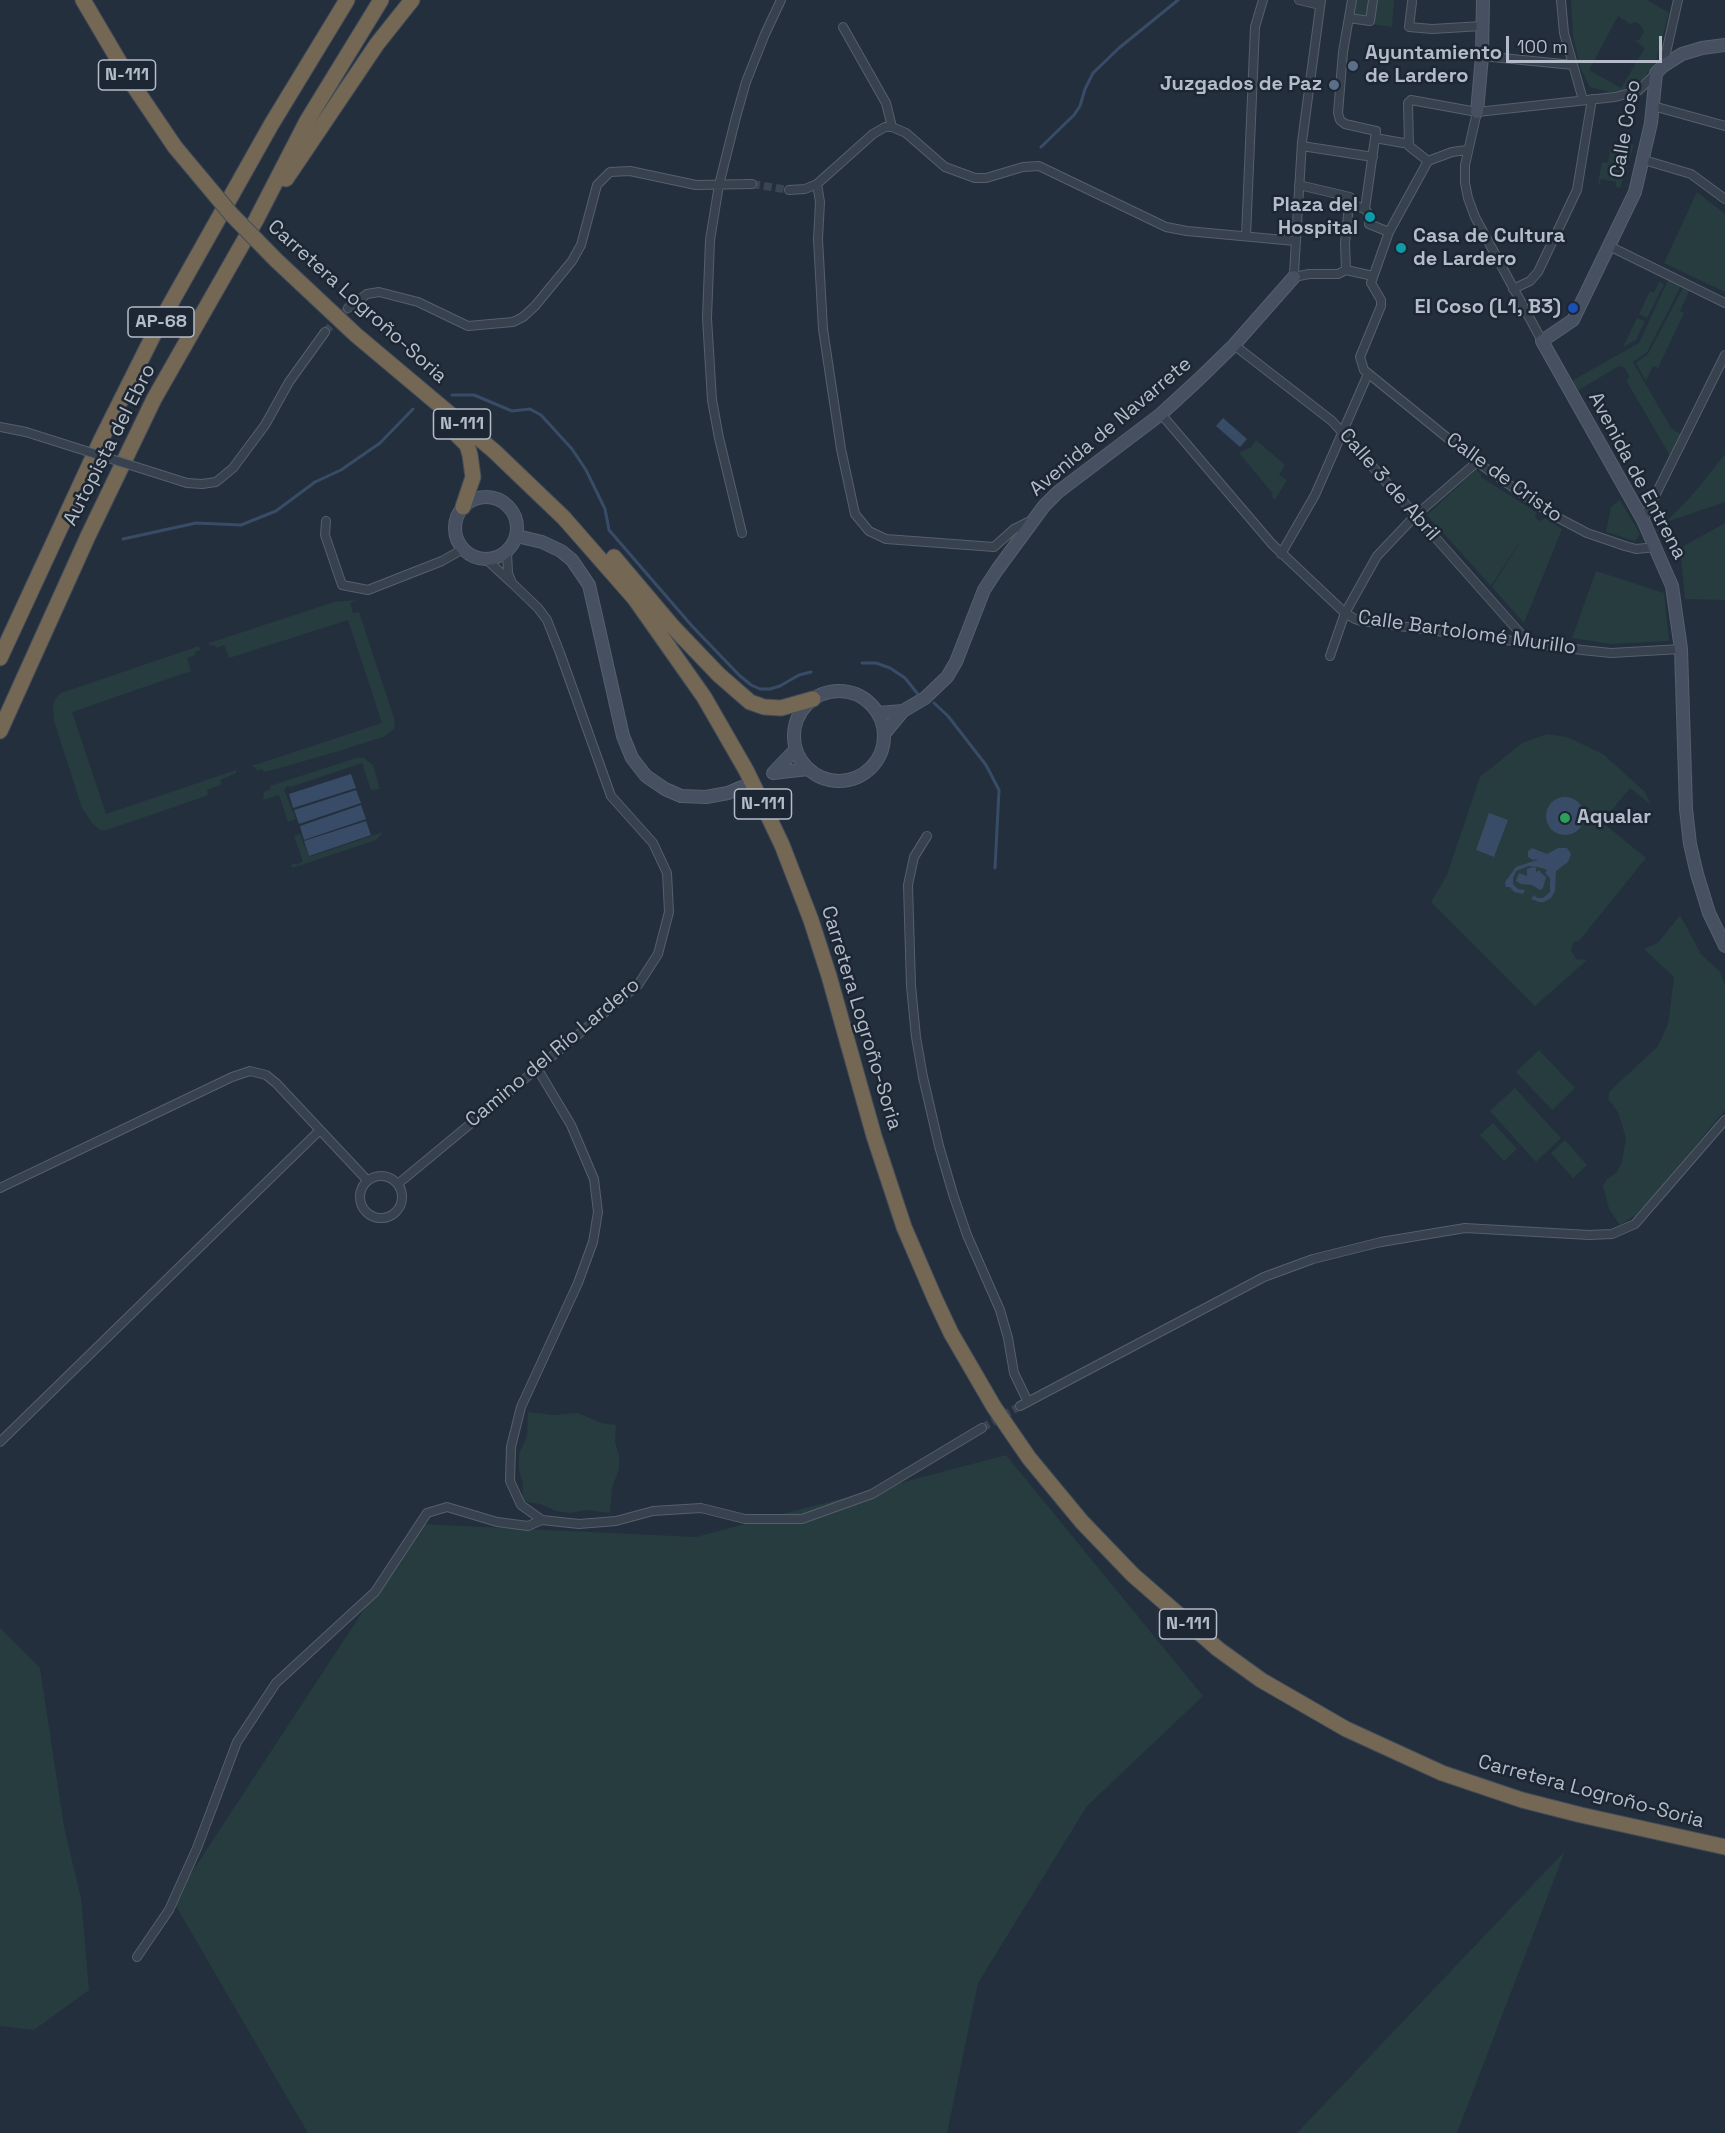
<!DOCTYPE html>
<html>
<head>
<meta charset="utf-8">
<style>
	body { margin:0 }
	#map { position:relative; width:1725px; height:2133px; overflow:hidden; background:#242f3e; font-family:"Space Grotesk",sans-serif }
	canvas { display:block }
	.scale { position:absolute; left:1506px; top:36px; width:156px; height:27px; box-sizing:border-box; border:3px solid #b4bcc9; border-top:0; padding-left:8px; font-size:18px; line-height:21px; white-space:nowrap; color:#b4bcc9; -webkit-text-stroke:4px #1d2633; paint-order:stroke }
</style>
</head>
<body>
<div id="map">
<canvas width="1725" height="2133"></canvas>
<div class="scale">100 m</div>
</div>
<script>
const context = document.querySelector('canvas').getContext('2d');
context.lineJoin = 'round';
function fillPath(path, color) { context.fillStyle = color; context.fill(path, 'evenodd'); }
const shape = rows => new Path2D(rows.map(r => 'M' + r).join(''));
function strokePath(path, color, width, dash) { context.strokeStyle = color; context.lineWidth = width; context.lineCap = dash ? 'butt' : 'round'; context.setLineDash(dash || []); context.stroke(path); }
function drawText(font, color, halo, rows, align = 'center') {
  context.font = font + ' "Space Grotesk",sans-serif'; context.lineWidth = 5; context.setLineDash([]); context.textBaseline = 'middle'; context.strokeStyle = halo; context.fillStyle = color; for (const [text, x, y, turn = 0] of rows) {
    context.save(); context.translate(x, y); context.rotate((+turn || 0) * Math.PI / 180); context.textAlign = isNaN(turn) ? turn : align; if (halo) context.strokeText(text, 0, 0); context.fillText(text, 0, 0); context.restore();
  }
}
fillPath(shape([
	[1352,0,1394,0,1392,27,1348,21],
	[1571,0,1647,0,1669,13,1656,61,1643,79,1620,92,1609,92,1590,87,1580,67,1573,35],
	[1618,16,1630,24,1636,22,1641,26,1644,32,1639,40,1635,41,1645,48,1621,88,1589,70],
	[1612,142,1634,145,1620,188,1616,187,1616,182,1601,179,1600,184,1598,183,1602,162,1608,163],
	[1697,192,1725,214,1725,292,1664,263],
	[1670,276,1683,282,1647,352,1633,362,1671,428,1685,437,1673,461,1626,380,1630,377,1624,367,1619,366,1572,394,1566,384,1639,343],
	[1659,282,1664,284,1647,318,1639,314,1650,291,1654,293],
	[1683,288,1689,291,1680,311,1684,313,1658,368,1653,366,1646,381,1636,363,1648,354],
	[1637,318,1645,321,1636,340,1623,347],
	[1256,440,1285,465,1279,475,1287,480,1275,500,1271,496,1273,494,1239,453,1251,447],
	[1725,454,1725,502,1666,522,1694,493],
	[1476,470,1481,474,1481,477,1536,512,1535,518,1540,521,1545,518,1562,529,1524,623,1492,587,1525,534,1491,586,1427,515],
	[1620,500,1640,534,1635,541,1606,532,1611,507],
	[1725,523,1725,600,1685,599,1680,548],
	[1596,571,1664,593,1669,641,1611,644,1572,638],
	[356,600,350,603,353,613,359,612,394,718,395,726,393,730,383,737,342,750,280,768,264,772,262,769,257,771,255,767,253,767,252,766,382,723,348,620,229,658,224,645,216,648,214,645,210,646,209,643,334,602],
	[199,646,200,650,195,652,195,655,187,658,191,671,72,712,106,814,236,770,236,773,220,780,222,784,207,790,208,794,206,796,107,830,100,830,92,823,82,808,54,721,53,705,56,698,61,693],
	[1547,734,1567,737,1603,754,1645,792,1651,805,1630,788,1602,822,1646,858,1579,941,1573,942,1571,950,1576,959,1587,960,1535,1006,1431,902,1447,875,1480,777,1522,743],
	[356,758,364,758,373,765,380,789,371,790,362,763,291,787,287,786,284,790,296,819,288,822,279,795,263,800,264,792,271,789,270,786],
	[383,832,376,840,292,868,291,865,296,863,297,865,303,861,294,836,300,834,309,857],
	[1680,915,1701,954,1720,972,1725,985,1725,1110,1651,1199,1634,1216,1620,1225,1609,1209,1603,1186,1607,1179,1616,1173,1622,1162,1626,1138,1618,1112,1608,1099,1609,1092,1658,1046,1668,1024,1674,977,1644,949,1658,943],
	[1539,1050,1575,1088,1552,1110,1516,1072],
	[1515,1088,1561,1138,1536,1162,1490,1111],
	[1493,1123,1517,1149,1504,1161,1480,1135],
	[1565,1140,1587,1165,1573,1178,1551,1153],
	[528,1412,553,1415,578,1413,601,1423,616,1425,615,1442,619,1455,619,1469,612,1488,610,1513,586,1510,570,1513,556,1511,540,1504,522,1501,523,1484,519,1470,519,1454,527,1436],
	[1006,1455,1203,1696,1087,1806,978,1983,947,2133,308,2133,173,1901,420,1524,696,1537],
	[0,1628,40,1668,64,1827,81,1898,89,1990,34,2030,0,2026],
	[1565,1851,1457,2133,1297,2133]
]), '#263c3f');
fillPath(shape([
	[1223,418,1247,439,1240,447,1216,426],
	[351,774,356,788,293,808,289,794],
	[356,790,361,803,299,824,294,810],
	'1546 816a19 19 0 1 1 38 0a19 19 0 1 1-38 0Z',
	[361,805,366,819,304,840,300,826],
	[1489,813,1508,820,1494,857,1476,850],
	[366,821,371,835,309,856,304,841],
	[1532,848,1547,854,1558,848,1567,848,1571,854,1568,862,1556,871,1555,891,1551,898,1544,902,1539,902,1531,899,1534,895,1537,898,1543,898,1550,892,1550,878,1545,873,1547,870,1542,868,1529,866,1516,871,1513,878,1513,884,1518,889,1525,890,1523,894,1514,892,1510,887,1506,887,1505,882,1516,867,1537,860,1537,859,1533,860,1528,857,1528,851],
	[1533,867,1536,868,1536,872,1540,870,1540,872,1546,877,1543,888,1540,890,1532,885,1521,884,1516,881,1519,873,1527,876,1527,869]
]), '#394c67');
strokePath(shape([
	[1041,147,1074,115,1080,106,1085,89,1093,73,1119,48,1178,0],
	[452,395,474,395,512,411,530,409,541,415,572,449,586,470,605,509,609,530,692,626,739,675,751,685,760,689,770,689,780,686,799,675,811,672],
	[123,539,196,523,241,525,276,511,315,482,341,470,380,443,413,409],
	[862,663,876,663,890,668,905,678,917,693],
	[934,703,948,716,986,765,999,790,995,868]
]), '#394c67', 3);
strokePath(shape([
	[752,184,789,190],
	[325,332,348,308],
	[982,1428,1020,1406]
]), '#3a4453', 8, [8, 4]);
const street = shape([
	[1299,0,1320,5],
	[1321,0,1302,142,1294,273,1294,277,1309,274,1338,274,1346,270],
	[1352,0,1343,52,1338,113,1340,120,1345,124,1376,131,1365,209],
	[1561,0,1564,33,1583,100],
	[1412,2,1409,27,1432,29,1482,26],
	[1349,18,1370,21,1373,0],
	[843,27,886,103,892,127],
	[1482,56,1573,65],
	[1663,66,1678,0],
	[1653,106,1725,126],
	[1477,112,1465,165,1465,183,1468,198,1475,217,1542,341],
	[1375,138,1409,144],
	[1302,146,1373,157],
	[1467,150,1452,152,1428,161,1389,232,1371,283,1381,300,1381,306,1360,357,1364,370,1477,462,1551,514,1587,533,1625,546,1636,549,1656,547],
	[1644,160,1691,174,1725,199],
	[1428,161,1409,146,1408,103,1411,100,1477,112,1615,97,1638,91,1656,73],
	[817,184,820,202,818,239,823,329,841,449,855,514,869,531,886,539,994,547,1014,529,1032,520],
	[1299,185,1350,197,1345,243,1346,270],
	[789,190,805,189,817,184,873,134,885,127,892,127,906,133,945,167,975,178,986,178,1023,167,1039,166,1166,227,1187,231,1295,241],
	[1350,204,1365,209,1370,216,1369,224,1389,232],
	[1246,236,1255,27,1263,0],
	[1609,246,1725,303],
	[1346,270,1373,276],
	[1513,289,1530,281,1538,272,1577,190,1592,99],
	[348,308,367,294,379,292,418,302,468,326,513,322,523,317,535,306,572,261,581,245,597,185,610,172,630,171,696,185,752,184],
	[1234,345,1332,421,1528,642],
	[1161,414,1272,544,1345,613,1355,619,1361,621,1582,650,1611,653,1681,649],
	[0,427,26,432],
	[187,483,202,484,216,482,233,468,265,425,289,382,325,332],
	[1643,520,1725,355],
	[326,521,325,535,342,585,368,590,442,561,463,549],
	[742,533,719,438,712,400,707,318,710,240,719,185,736,117,746,82,765,34,781,0],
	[1281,554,1315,495,1368,374],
	[487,560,512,583,508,573,507,552],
	[1330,656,1345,613,1377,556,1415,516,1477,462],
	[927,836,914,857,908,885,911,986,916,1037,923,1077,939,1146,953,1194,967,1235,1000,1310,1008,1338,1014,1373,1028,1402],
	[537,1068,571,1125,594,1179,598,1212,593,1242,578,1283,521,1407,511,1447,510,1481,521,1505,542,1520,579,1524,616,1521,653,1511,701,1508,745,1519,802,1519,872,1494,982,1428],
	'360 1197a21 21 0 1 1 42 0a21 21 0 1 1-42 0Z',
	[399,1183,638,985,658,954,669,912,667,873,653,843,611,796,560,653,547,620,538,608,512,583],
	[0,1188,232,1077,250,1071,266,1075,276,1083,367,1180],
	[1020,1406,1264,1277,1313,1259,1381,1242,1465,1228,1589,1235,1612,1234,1635,1224,1725,1120],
	[0,1442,320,1130],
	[137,1957,169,1910,197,1848,237,1742,276,1683,375,1592,427,1513,447,1507,497,1522,528,1526,542,1520]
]);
const secondary = shape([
	[1725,45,1702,48,1682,54,1663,66,1656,73,1651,123,1635,192,1573,320,1542,341,1643,520,1672,586,1681,649,1686,809,1690,844,1697,874,1709,913,1725,946],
	[1477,112,1482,56,1483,0],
	'455 528a31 31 0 1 1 62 0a31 31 0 1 1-62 0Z',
	[517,536,542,542,561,551,572,560,589,585,623,736,632,758,646,776,665,789,681,796,706,797,728,793,742,787],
	'794 736a45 45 0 1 1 90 0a45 45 0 1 1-90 0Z',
	[903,711,925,698,947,677,956,662,984,590,997,570,1044,506,1058,492,1161,414,1198,380,1234,345,1294,277],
	[878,713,903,711,884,734],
	[796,749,773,773,808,769]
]);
const highway = shape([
	[83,0,133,85,175,147],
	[286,179,377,44,412,0],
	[276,260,356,335,494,451,564,518,635,599,704,697,746,770,763,805,782,845,811,920,829,976,874,1136,904,1227,935,1299,951,1333,994,1407,1029,1458,1082,1522,1133,1575,1218,1649,1261,1680,1346,1729,1442,1773,1522,1800,1581,1815,1725,1847],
	[441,419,467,445,470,455,473,477,463,507],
	[614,557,674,628,719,675,750,702,764,707,781,708,813,699],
	[0,658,101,440,158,326,271,125,347,0],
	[0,731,88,536,154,399,256,220,307,121,381,0]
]);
strokePath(street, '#565f6c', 10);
strokePath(secondary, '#565f6c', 14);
strokePath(highway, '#434c59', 17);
strokePath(street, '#38414e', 8);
strokePath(secondary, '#465061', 12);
strokePath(highway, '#746855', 15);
const streetBridge = shape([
	[26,432,187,483]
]);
const highwayBridge = shape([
	[175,147,231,214,276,260]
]);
strokePath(streetBridge, '#565f6c', 10, []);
strokePath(highwayBridge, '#434c59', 17, []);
strokePath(streetBridge, '#38414e', 8);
strokePath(highwayBridge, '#746855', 15);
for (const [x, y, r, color] of [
	[1353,66,6,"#5c6f8a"],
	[1334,85,6,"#5c6f8a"],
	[1370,217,6,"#0f9aa8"],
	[1401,248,6,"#0f9aa8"],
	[1573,308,6,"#1a4fb4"],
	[1565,818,6,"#2e9e5b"]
]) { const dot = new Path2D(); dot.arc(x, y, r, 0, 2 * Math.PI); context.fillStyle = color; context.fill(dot); strokePath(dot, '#1d2633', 2); }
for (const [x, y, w] of [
	[127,75,57],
	[161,322,66],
	[462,424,57],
	[763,804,57],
	[1188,1624,57]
]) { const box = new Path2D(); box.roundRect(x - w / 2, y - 15, w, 30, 4.5); context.fillStyle = '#1d2633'; context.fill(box); strokePath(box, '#b4bcc9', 1.5); }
drawText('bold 18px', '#b4bcc9', null, [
	["N-111",127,75],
	["AP-68",161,322],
	["N-111",462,424],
	["N-111",763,804],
	["N-111",1188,1624]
]);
drawText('bold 20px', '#b4bcc9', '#1d2633', [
	["Ayuntamiento",1365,54],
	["de Lardero",1365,77],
	["Juzgados de Paz",1322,85,"right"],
	["Plaza del",1358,206,"right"],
	["Hospital",1358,229,"right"],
	["Casa de Cultura",1413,237],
	["de Lardero",1413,260],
	["El Coso (L1, B3)",1561,308,"right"],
	["Aqualar",1577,818]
], 'left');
drawText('20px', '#b4bcc9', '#1d2633', [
	["Calle Coso",1626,129,-80],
	["Carretera Logroño-Soria",357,302,42],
	["Avenida de Navarrete",1111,427,-40],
	["Autopista del Ebro",110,445,-63],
	["Avenida de Entrena",1637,476,62],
	["Calle de Cristo",1504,478,36],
	["Calle 3 de Abril",1389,485,49],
	["Calle Bartolomé Murillo",1467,633,8],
	["Carretera Logroño-Soria",861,1018,73],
	["Camino del Río Lardero",553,1053,-40],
	["Carretera Logroño-Soria",1591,1792,15]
]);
</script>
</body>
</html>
